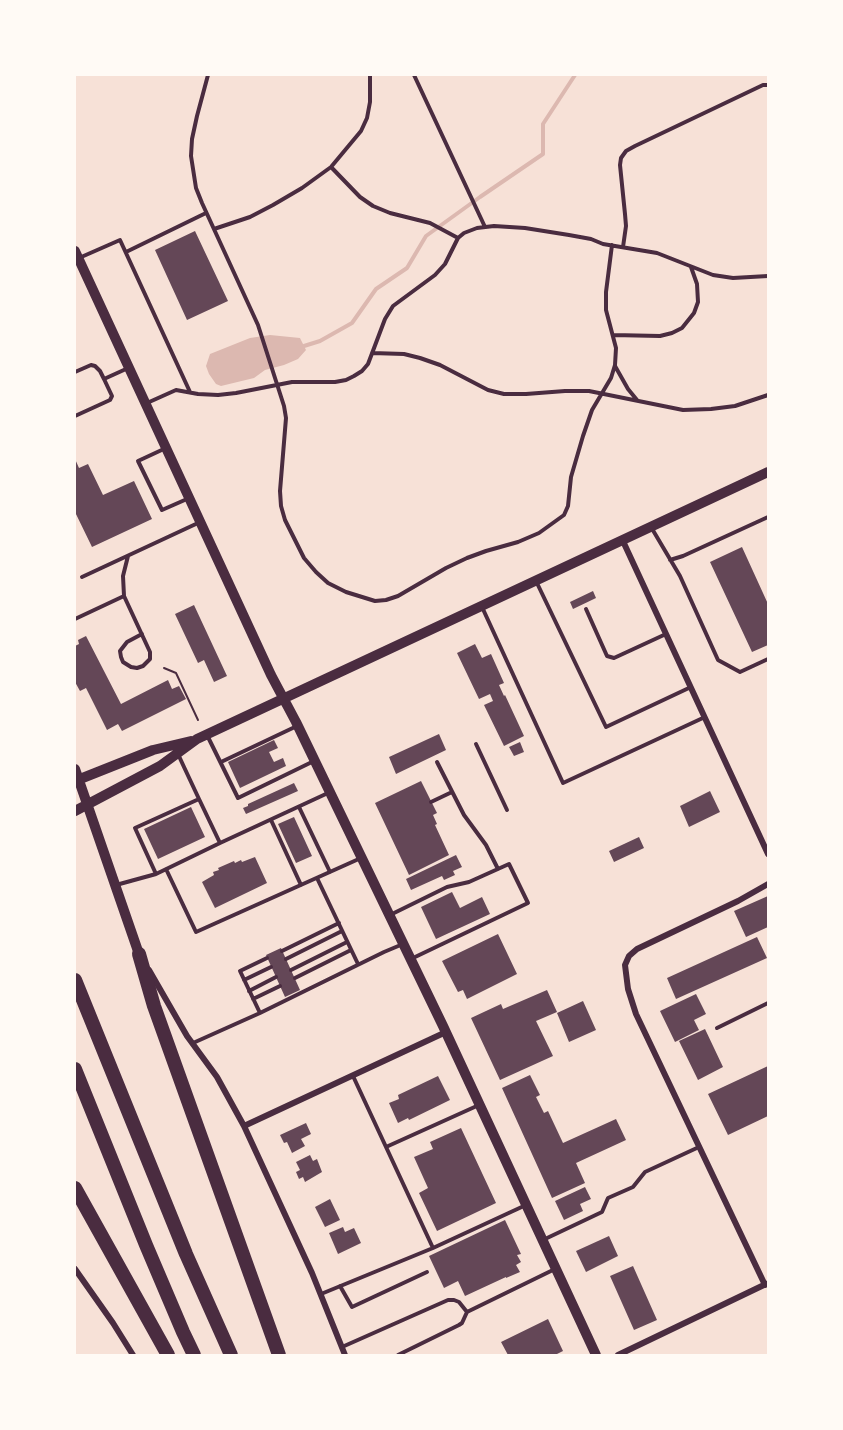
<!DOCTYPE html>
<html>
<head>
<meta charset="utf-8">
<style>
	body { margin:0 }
	#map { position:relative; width:843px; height:1430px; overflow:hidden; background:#f7e1d7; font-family:Rubik,sans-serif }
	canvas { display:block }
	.frame { position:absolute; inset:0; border:76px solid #fffaf5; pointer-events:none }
</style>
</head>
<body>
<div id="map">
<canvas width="843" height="1430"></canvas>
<div class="frame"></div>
</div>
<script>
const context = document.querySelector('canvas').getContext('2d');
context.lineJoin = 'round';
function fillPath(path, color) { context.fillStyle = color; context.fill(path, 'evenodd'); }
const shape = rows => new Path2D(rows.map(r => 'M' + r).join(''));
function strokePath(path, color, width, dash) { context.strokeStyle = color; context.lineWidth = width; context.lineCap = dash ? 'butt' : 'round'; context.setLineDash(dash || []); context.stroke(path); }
fillPath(shape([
	[270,335,300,338,306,350,298,359,284,365,265,370,254,378,221,386,216,384,209,374,206,366,210,354,250,338]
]), '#dcb8b0');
strokePath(shape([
	[304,346,320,341,352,323,376,289,407,268,426,236,480,197,543,154,543,124,575,75]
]), '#dcb8b0', 4);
fillPath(shape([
	[195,231,228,301,187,320,155,250],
	[75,459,79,468,88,464,103,495,134,481,152,519,92,547,75,512],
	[742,547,768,604,768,645,752,652,710,562],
	[593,591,596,598,573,609,570,602],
	[194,605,227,676,214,682,204,660,198,663,175,614],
	[86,636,121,704,168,680,172,689,179,686,186,699,122,731,118,724,107,730,86,688,80,691,75,682,75,646,79,644,78,640],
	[475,644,482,658,491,654,504,683,499,685,504,696,505,695,524,736,504,746,484,705,493,701,490,694,479,699,457,653],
	[439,734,446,750,396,774,389,757],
	[274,740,278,748,269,752,274,762,283,758,286,766,240,788,228,762],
	[520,742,524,752,514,756,509,747],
	[421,781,437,813,433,815,437,824,435,825,449,855,409,875,375,803],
	[294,783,298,791,246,814,243,808,248,806,248,804],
	[710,791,720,812,689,827,680,806],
	[191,807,205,837,158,859,144,829],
	[294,817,312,856,296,863,278,824],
	[639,837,644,848,614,862,609,851],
	[456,855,462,867,453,871,455,875,444,880,442,876,411,890,406,879],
	[255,857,267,883,215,908,202,882,214,875,213,872,219,870,218,868,234,861,235,863,241,860,242,862],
	[452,892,460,908,482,897,490,914,436,939,421,907],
	[768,896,768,927,746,937,734,911],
	[498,934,517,974,467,999,463,990,458,992,442,961],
	[757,937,767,958,676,999,667,978],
	[281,948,300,990,285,997,266,955],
	[547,990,557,1012,536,1021,553,1056,500,1080,471,1018,501,1004,503,1009],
	[696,994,706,1014,694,1020,699,1030,675,1042,660,1011],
	[583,1001,596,1030,569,1042,557,1013],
	[705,1029,723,1067,698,1080,679,1041],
	[768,1066,768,1116,728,1135,708,1094],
	[530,1075,540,1095,536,1097,544,1113,548,1111,563,1143,616,1119,626,1140,576,1163,585,1183,552,1198,502,1088],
	[438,1076,450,1100,409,1120,408,1118,398,1123,389,1103,399,1099,398,1095],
	[306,1123,311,1134,301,1139,305,1146,292,1153,287,1142,284,1143,280,1135],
	[461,1128,496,1203,437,1231,419,1193,428,1188,414,1157,433,1149,430,1142],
	[310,1155,313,1161,317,1159,322,1172,305,1182,303,1177,299,1179,296,1172,300,1170,296,1162],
	[585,1187,591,1199,580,1204,583,1211,564,1220,555,1201],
	[330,1199,340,1220,325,1227,315,1207],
	[505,1220,521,1254,517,1255,521,1262,516,1265,520,1272,506,1278,506,1277,465,1296,458,1281,444,1288,429,1256],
	[343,1227,345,1232,354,1228,361,1243,338,1254,329,1233],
	[609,1236,618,1256,586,1272,576,1251],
	[633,1266,657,1320,634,1330,610,1276],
	[548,1319,563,1351,555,1355,508,1355,501,1342]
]), '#644757');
strokePath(shape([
	[164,668,176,673,198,720]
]), '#4a2c40', 2);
strokePath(shape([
	[208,75,197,116,192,139,191,156,196,188,202,203,258,325,284,406,286,418,280,491,281,506,285,520,304,558,316,572,328,583,346,592,375,601,386,600,398,596,446,568,467,558,486,551,518,542,539,533,564,515,568,506,571,477,583,436,592,410,611,378,615,365,616,348,606,310,606,292,612,245],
	[414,75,485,227],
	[331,167,360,197,373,206,390,213,430,223,458,238],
	[214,229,250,217,273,205,302,188,331,167,361,131,367,118,370,102,370,75],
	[623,247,626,226,625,214,620,165,621,158,626,151,635,146,763,85,768,85],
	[126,252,206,213],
	[79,258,120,240,190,392],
	[613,335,660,336,672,333,682,328,694,313,698,302,697,284,691,267],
	[372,353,404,354,420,358,440,365,488,390,504,394,526,394,565,391,589,391,683,410,711,409,735,406,768,395],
	[615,366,628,389,637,400],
	[75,372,91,365,95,366,100,371,104,379,126,369],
	[147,403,176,390,198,394,218,395,236,393,292,382,335,382,346,380,354,376,362,371,368,364,385,319,393,306,435,275,445,264,458,238,464,233,477,228,494,226,525,228,569,235,591,239,603,244,657,253,713,275,733,278,768,276],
	[75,416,110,400,112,396,104,379],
	[166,448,138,461,162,510,187,499],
	[651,527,680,576,718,660,740,672,768,659],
	[128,556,123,576,124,596,150,652,150,659,143,666,137,668,131,667,123,662,121,657,120,651,127,642,142,634],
	[670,560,683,556,768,517],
	[82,577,198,523],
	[536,581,606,727,691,687],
	[482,607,563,783,705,717],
	[586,609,607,656,614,658,666,634],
	[75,619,124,596],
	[207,735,238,798,314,761],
	[476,744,507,810],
	[178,754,184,767,199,799,220,843,156,874,135,828,199,799],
	[221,762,297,726],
	[437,762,464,815,486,845,498,869],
	[431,802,452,792],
	[299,807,330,872],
	[271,820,301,885],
	[220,843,328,793],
	[166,869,196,932,361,858],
	[317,878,358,964],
	[116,885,156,874],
	[390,915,447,887,469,882,509,864,528,903,413,958],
	[282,951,339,923],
	[286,959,342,931],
	[291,970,347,942],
	[295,978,351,950],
	[244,980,271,967],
	[249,991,276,977],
	[253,999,280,986],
	[260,1013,240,971,267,958],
	[717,1028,768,1003],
	[193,1043,260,1013,384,952,403,944],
	[353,1076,433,1248],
	[386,1147,479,1105],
	[545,1239,602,1212,608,1198,633,1187,645,1172,699,1147],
	[340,1286,352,1307,427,1272],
	[321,1294,433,1248,526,1205],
	[342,1347,448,1300,454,1300,459,1302,467,1312],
	[398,1355,459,1325,462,1323,467,1312,555,1269]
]), '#4a2c40', 4);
strokePath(shape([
	[622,539,768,854],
	[149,970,187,1036,217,1077,244,1126,312,1273,345,1355],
	[244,1126,446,1032],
	[75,1269,113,1323,133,1355],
	[765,1285,636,1014,628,989,625,965,629,956,637,949,738,901,768,884],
	[618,1355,766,1284]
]), '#4a2c40', 6);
strokePath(shape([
	[75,251,271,675,296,722,443,1026,596,1355],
	[75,769,139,954],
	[75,781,153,750,191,741],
	[75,811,160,766,197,739,768,472]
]), '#4a2c40', 10);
strokePath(shape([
	[139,954,154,1006,279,1355],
	[75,980,186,1254,231,1355],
	[75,1069,146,1245,183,1332,194,1355],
	[75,1188,168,1355]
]), '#4a2c40', 14);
</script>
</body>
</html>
